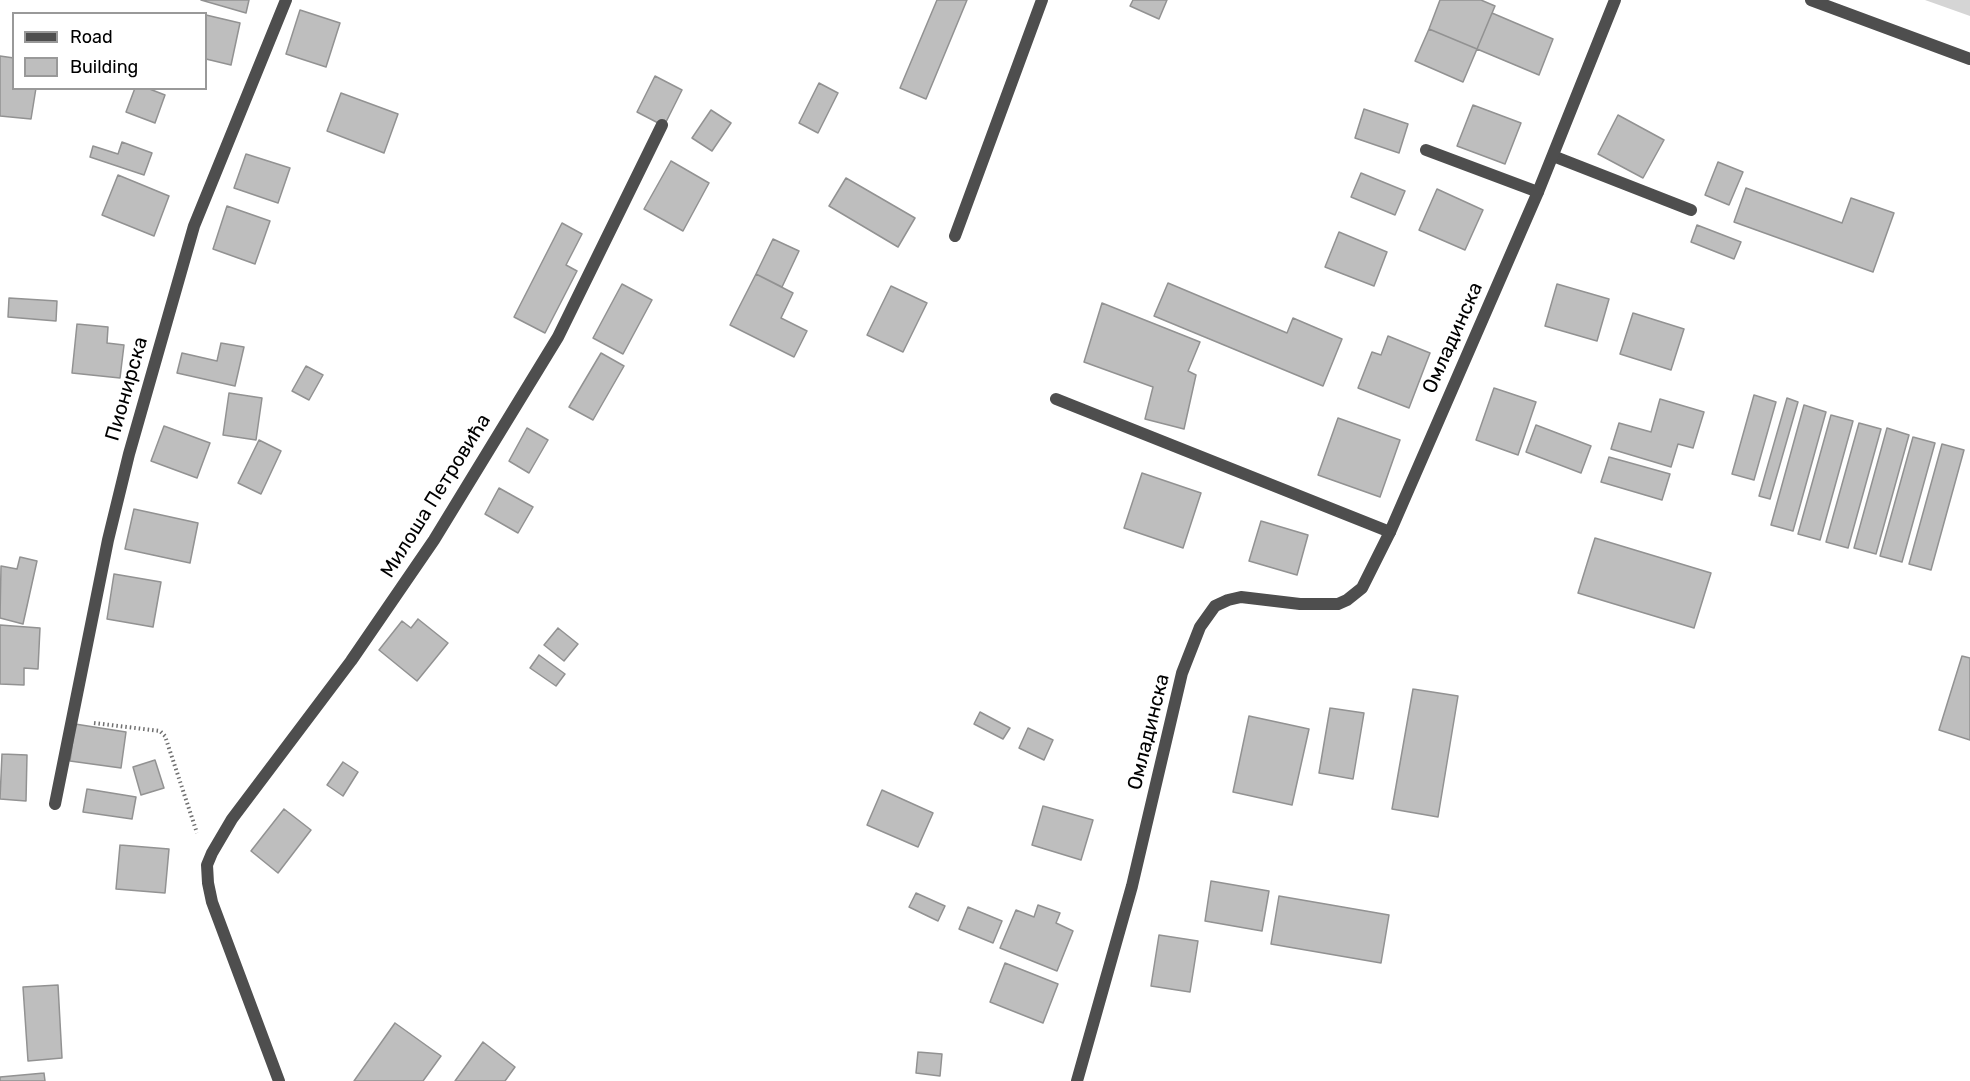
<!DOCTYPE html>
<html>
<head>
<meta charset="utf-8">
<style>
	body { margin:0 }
	#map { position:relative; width:1970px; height:1081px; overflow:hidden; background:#fff; font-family:Rubik,sans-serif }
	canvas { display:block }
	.legend { position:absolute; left:12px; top:12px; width:195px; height:78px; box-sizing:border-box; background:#fff; border:2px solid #999; margin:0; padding:8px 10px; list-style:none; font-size:18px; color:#000 }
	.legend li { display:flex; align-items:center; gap:12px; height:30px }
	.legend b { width:30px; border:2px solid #999 }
</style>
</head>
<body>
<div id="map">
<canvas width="1970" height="1081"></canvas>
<ul class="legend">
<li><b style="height:8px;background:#4e4e4e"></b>Road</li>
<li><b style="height:16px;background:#bebebe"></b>Building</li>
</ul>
</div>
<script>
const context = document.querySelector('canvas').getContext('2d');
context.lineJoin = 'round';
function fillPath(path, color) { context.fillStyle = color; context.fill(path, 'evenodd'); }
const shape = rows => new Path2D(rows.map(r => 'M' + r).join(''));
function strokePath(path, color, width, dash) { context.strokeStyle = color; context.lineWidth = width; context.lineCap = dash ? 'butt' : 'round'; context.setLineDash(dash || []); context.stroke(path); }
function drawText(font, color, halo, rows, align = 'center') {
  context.font = font + ' Rubik,sans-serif'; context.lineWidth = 5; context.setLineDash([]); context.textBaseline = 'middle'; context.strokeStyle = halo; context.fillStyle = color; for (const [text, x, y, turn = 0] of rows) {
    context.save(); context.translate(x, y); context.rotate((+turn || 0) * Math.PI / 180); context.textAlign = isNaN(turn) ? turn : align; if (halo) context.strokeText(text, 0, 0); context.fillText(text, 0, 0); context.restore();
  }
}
fillPath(shape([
	[1925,0,1970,0,1970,16]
]), '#d5d5d5');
const building = shape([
	[201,0,249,0,246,13,201,0],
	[937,0,967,0,926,99,900,88,937,0],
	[1133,0,1167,0,1159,19,1130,6,1133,0],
	[1440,0,1481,0,1495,6,1477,49,1429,29,1440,0],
	[300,10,340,23,326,67,286,54,300,10],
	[1492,13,1553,39,1539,75,1477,49,1492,13],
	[206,15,240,23,231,65,206,59,206,15],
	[1429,29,1477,49,1463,82,1415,61,1429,29],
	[0,56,14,58,14,88,36,88,31,119,0,116,0,56],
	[655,76,682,90,664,126,637,112,655,76],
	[819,83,838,93,818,133,799,123,819,83],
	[135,88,147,88,165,95,155,123,126,112,135,88],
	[341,93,398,114,384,153,327,131,341,93],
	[1473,105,1521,123,1505,164,1457,146,1473,105],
	[1364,109,1408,124,1399,153,1355,138,1364,109],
	[711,110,731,123,712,151,692,138,711,110],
	[1618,115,1664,140,1643,178,1598,154,1618,115],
	[122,142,152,153,144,175,90,157,93,146,118,154,122,142],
	[246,154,290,168,278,203,234,188,246,154],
	[671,161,709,183,683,231,644,209,671,161],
	[1718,162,1743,172,1729,205,1705,195,1718,162],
	[1361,173,1405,191,1395,215,1351,197,1361,173],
	[118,175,169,196,154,236,102,215,118,175],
	[846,178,915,218,898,247,829,206,846,178],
	[1746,188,1842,223,1851,198,1894,213,1873,272,1734,222,1746,188],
	[1437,189,1483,210,1465,250,1419,230,1437,189],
	[227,206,270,221,255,264,213,249,227,206],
	[562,223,582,234,566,265,577,271,545,333,514,317,562,223],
	[1697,225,1741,242,1734,259,1691,242,1697,225],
	[1339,232,1387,252,1374,286,1325,267,1339,232],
	[773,239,799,251,782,287,756,274,773,239],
	[756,274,793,293,781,318,807,331,794,357,730,325,756,274],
	[1168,283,1287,333,1293,318,1342,339,1323,386,1154,316,1168,283],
	[622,284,652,300,623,354,593,338,622,284],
	[1557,284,1609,299,1597,341,1545,326,1557,284],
	[891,286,927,303,903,352,867,335,891,286],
	[9,298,57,301,56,321,8,317,9,298],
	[1102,303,1200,342,1188,371,1196,375,1184,429,1145,419,1153,387,1084,362,1102,303],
	[1633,313,1684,329,1671,370,1620,354,1633,313],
	[77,324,108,327,107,343,124,345,120,378,72,373,77,324],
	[1388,336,1430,353,1409,408,1358,388,1372,352,1381,355,1388,336],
	[221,343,244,347,235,386,177,373,182,353,217,361,221,343],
	[601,353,624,366,593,420,569,407,601,353],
	[306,366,323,375,309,400,292,391,306,366],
	[1494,388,1536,402,1518,455,1476,440,1494,388],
	[229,393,262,398,256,440,223,435,229,393],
	[1754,395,1776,402,1754,480,1732,474,1754,395],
	[1787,398,1798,402,1770,499,1759,496,1787,398],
	[1660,399,1704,412,1693,448,1678,444,1671,467,1611,449,1619,423,1651,432,1660,399],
	[1804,405,1826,412,1793,531,1771,525,1804,405],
	[1831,415,1853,421,1820,540,1798,534,1831,415],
	[1338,418,1400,440,1380,497,1318,475,1338,418],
	[1859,423,1881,429,1848,548,1826,542,1859,423],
	[1536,425,1591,446,1581,473,1526,452,1536,425],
	[164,426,210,443,197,478,151,461,164,426],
	[527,428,548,440,529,473,509,461,527,428],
	[1887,428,1909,435,1876,554,1854,548,1887,428],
	[1913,437,1935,443,1902,562,1880,556,1913,437],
	[259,440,281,451,261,494,238,483,259,440],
	[1942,444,1964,450,1931,570,1909,564,1942,444],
	[1609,457,1670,474,1662,500,1601,482,1609,457],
	[1142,473,1201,493,1183,548,1124,528,1142,473],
	[499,488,533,507,518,533,485,514,499,488],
	[134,509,198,523,190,563,125,549,134,509],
	[1261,521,1308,535,1297,575,1249,561,1261,521],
	[1595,538,1711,573,1694,628,1578,593,1595,538],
	[20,557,37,561,23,624,0,618,1,566,17,569,20,557],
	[114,574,161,582,153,627,107,619,114,574],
	[418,619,448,643,417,681,379,650,402,621,411,628,418,619],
	[0,625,40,628,38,669,24,668,24,685,0,684,0,625],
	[558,628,578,644,564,661,544,645,558,628],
	[539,655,565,674,556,686,530,668,539,655],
	[1962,656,1970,658,1970,740,1939,730,1962,656],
	[1413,689,1458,696,1438,817,1392,809,1413,689],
	[1330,708,1364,713,1353,779,1319,773,1330,708],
	[980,712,1010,728,1003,739,974,724,980,712],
	[1249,716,1309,729,1292,805,1233,792,1249,716],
	[75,724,126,732,121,768,70,761,75,724],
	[1028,728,1053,740,1044,760,1019,748,1028,728],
	[2,754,27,755,26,801,0,799,2,754],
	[155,760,164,788,141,795,133,767,155,760],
	[343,762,358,772,343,796,327,785,343,762],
	[87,789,136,797,132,819,83,812,87,789],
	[882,790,933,813,918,847,867,825,882,790],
	[1043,806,1093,820,1081,860,1032,845,1043,806],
	[284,809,311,830,278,873,251,851,284,809],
	[120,845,169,849,165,893,116,889,120,845],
	[1211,881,1269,891,1262,931,1205,921,1211,881],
	[916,893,945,906,938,921,909,907,916,893],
	[1279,896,1389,915,1381,963,1271,944,1279,896],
	[1038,905,1060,913,1056,923,1073,931,1057,971,1000,948,1016,910,1034,917,1038,905],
	[968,907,1002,921,993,943,959,929,968,907],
	[1159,935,1198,941,1190,992,1151,986,1159,935],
	[1005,963,1058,984,1043,1023,990,1002,1005,963],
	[58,985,62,1058,28,1061,23,987,58,985],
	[395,1023,441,1056,423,1081,354,1081,395,1023],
	[483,1042,515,1067,505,1081,455,1081,483,1042],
	[918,1052,942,1054,940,1076,916,1073,918,1052],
	[44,1073,45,1081,0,1081,0,1077,44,1073]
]);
fillPath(building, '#bebebe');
strokePath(building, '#929292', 1.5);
strokePath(shape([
	[94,723,160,731,165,736,197,833]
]), '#707070', 4, [1.5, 3]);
strokePath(shape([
	[1426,150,1538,192],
	[1553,156,1691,210],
	[955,236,1042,0],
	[1056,399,1390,532]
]), '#4e4e4e', 12);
strokePath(shape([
	[55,804,108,540,129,454,194,226,286,0],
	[279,1081,212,902,208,883,207,865,212,853,232,819,351,661,434,540,558,337,662,125],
	[1077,1081,1132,886,1182,673,1200,627,1215,606,1228,600,1241,597,1300,604,1338,604,1347,600,1362,588,1390,532,1538,192,1615,0]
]), '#4e4e4e', 12);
strokePath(shape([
	[1811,0,1970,59]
]), '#4e4e4e', 12);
drawText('20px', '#000', '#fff', [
	["Омладинска",1453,338,-66],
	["Пионирска",127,389,-74],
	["Милоша Петровића",436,496,-58],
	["Омладинска",1149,732,-76]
]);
</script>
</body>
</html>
